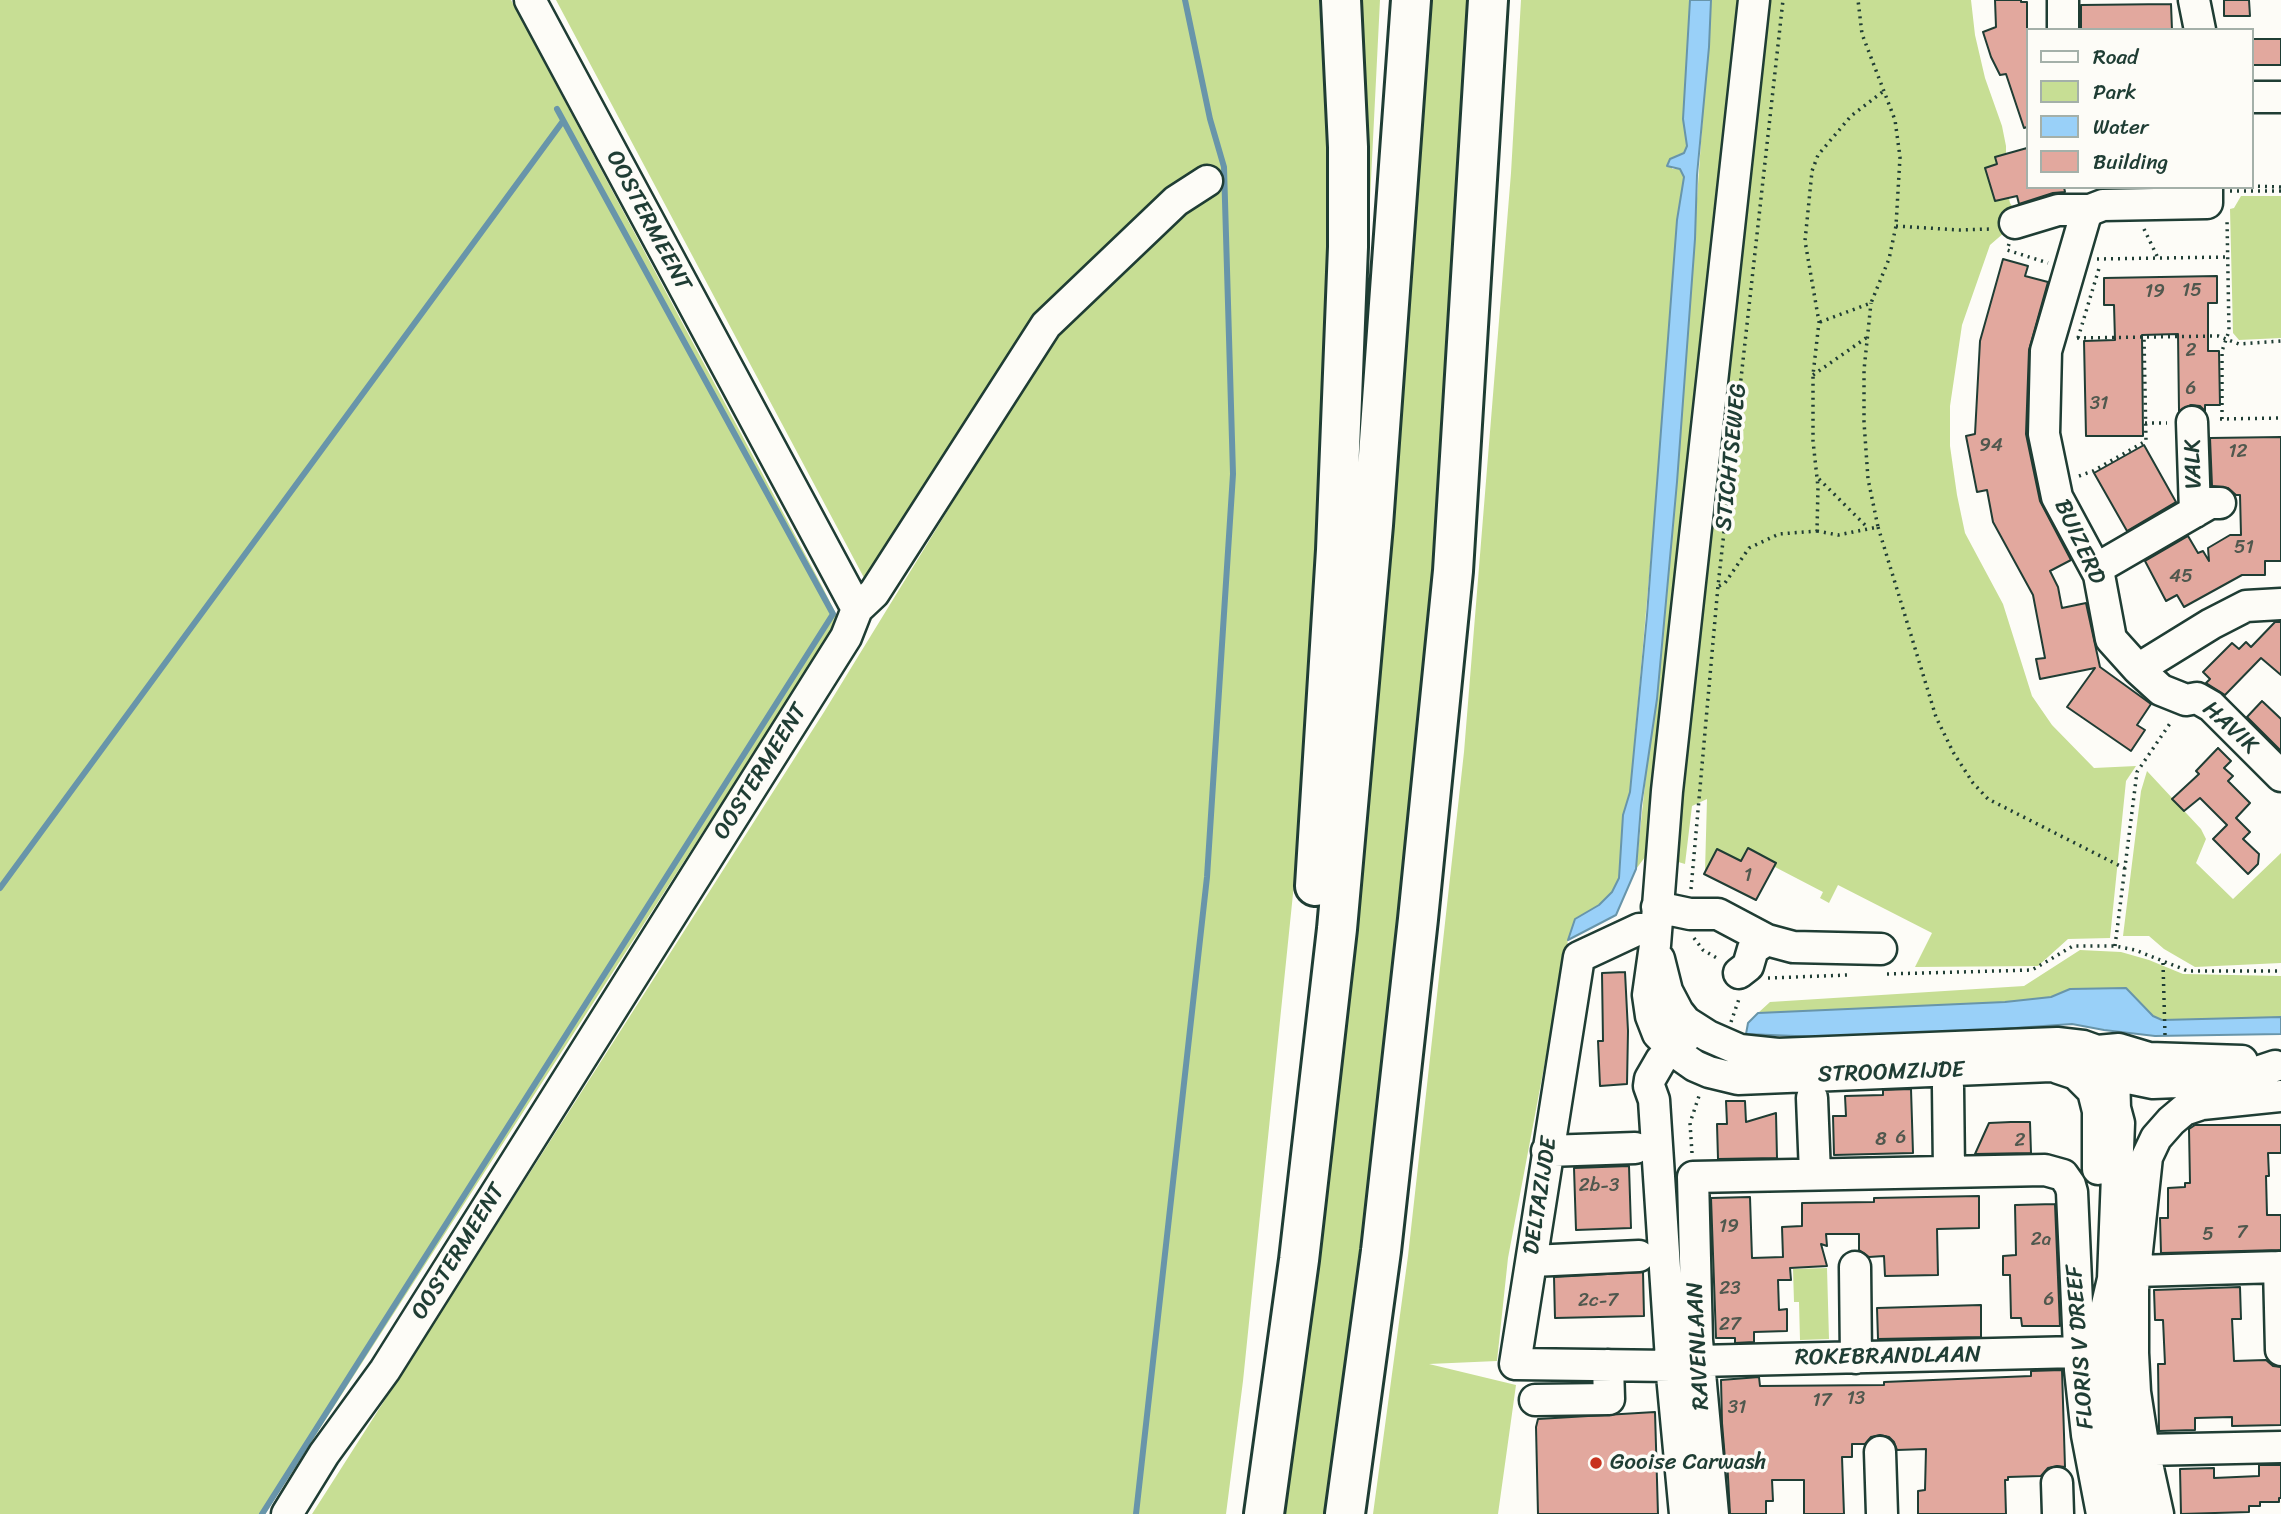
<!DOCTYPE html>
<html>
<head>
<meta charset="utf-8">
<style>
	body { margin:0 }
	#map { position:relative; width:2281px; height:1514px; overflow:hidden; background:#fdfcf7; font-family:Sriracha,sans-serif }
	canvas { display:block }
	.legend { position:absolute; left:2026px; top:28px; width:228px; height:161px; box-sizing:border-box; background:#fdfcf7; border:2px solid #a4b0a9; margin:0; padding:9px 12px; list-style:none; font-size:21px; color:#1f3d34 }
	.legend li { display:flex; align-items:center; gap:14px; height:35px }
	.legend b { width:35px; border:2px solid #a4b0a9 }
</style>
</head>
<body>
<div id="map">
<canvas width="2281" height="1514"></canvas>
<ul class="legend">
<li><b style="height:9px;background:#fdfcf7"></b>Road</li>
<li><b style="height:19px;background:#c7de94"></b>Park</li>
<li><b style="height:19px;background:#99d0f8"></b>Water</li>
<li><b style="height:19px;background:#e2a89e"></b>Building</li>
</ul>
</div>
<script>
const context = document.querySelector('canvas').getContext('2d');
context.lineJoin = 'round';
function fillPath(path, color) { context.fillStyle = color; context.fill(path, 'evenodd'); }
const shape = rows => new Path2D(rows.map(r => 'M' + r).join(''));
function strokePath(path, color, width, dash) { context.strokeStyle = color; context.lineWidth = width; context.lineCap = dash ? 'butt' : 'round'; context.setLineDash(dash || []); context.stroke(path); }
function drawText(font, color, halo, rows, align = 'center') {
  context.font = font + ' Sriracha,sans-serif'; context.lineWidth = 7; context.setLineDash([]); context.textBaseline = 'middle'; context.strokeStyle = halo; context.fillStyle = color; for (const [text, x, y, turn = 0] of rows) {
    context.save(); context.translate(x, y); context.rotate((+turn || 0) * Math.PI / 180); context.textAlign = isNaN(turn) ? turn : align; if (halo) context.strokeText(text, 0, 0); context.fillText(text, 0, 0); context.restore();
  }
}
fillPath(shape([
	[0,0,511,0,822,586,839,620,265,1514,0,1514],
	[556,0,1319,0,1330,163,1318,515,1294,884,1243,1381,1226,1514,312,1514,824,712,1067,316,1069,290,870,589],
	[1348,0,1380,0,1364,319],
	[1426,0,1473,0,1448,401,1389,1014,1328,1514,1283,1514,1325,1193],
	[1521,0,1690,0,1683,119,1687,146,1684,154,1677,155,1672,169,1680,169,1684,177,1677,220,1658,476,1630,792,1623,815,1619,878,1612,892,1599,905,1575,919,1568,940,1508,1258,1497,1361,1429,1364,1516,1385,1498,1514,1373,1514,1408,1256,1464,752,1511,173],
	[1711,0,1741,0,1652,848,1636,869,1677,482],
	[1765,0,1971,0,1975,35,1985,78,2002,126,2006,146,2006,154,1995,157,1997,164,1985,168,1991,188,2003,185,2005,181,2010,203,2020,219,1990,245,1962,325,1950,406,1950,446,1957,495,1965,533,2003,604,2032,696,2052,725,2094,768,2136,766,2126,781,2110,938,2068,939,2038,966,1915,967,1932,933,1838,885,1829,903,1820,898,1823,892,1773,866,1705,871,1707,799,1692,806,1685,864,1675,861,1698,613],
	[2241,196,2281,196,2281,338,2239,340,2233,333,2230,209,2234,208],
	[2147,771,2201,829,2206,839,2196,863,2233,899,2281,853,2281,963,2195,967,2164,949,2149,936,2123,936,2141,791],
	[2080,950,2121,952,2149,960,2183,974,2281,976,2281,1017,2162,1020,2153,1016,2125,988,2070,989,2051,997,2005,1002,1758,1013,1770,1002,2024,986],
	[1827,1268,1829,1339,1800,1340,1799,1302,1794,1302,1793,1269]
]), '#c7de94');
const water = shape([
	[1690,0,1711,0,1709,47,1697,175,1695,239,1677,482,1657,699,1641,806,1636,869,1616,915,1568,940,1575,919,1599,905,1612,892,1619,878,1623,815,1630,792,1647,615,1677,220,1684,177,1680,169,1667,166,1670,159,1684,153,1687,146,1683,119,1690,0],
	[2126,988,2153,1016,2162,1020,2281,1017,2281,1034,2155,1036,2104,1030,2072,1024,1930,1034,1844,1038,1746,1034,1748,1023,1758,1013,2005,1002,2051,997,2070,989,2126,988]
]);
fillPath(water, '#99d0f8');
strokePath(water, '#6895aa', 2);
strokePath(shape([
	[0,888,563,121],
	[262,1514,833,614,557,109],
	[1136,1514,1207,877,1233,474,1224,167,1210,119,1185,0]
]), '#6895aa', 6);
const building = shape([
	[1995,0,2021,0,2021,2,2027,2,2027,127,2024,128,2006,74,2000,75,1991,57,1983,32,1996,27,1995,0],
	[2224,0,2249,0,2250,16,2224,16,2224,0],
	[2171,4,2172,30,2081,30,2081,5,2171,4],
	[2251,39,2281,39,2281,65,2251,65,2251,39],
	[2027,148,2027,187,2064,187,2065,192,2053,193,2019,204,2017,196,1995,201,1985,168,1997,164,1995,157,2027,148],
	[2003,259,2028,266,2025,276,2048,282,2029,350,2026,434,2040,501,2071,560,2050,571,2058,587,2062,608,2086,603,2100,667,2151,704,2137,725,2145,730,2131,751,2067,707,2095,668,2040,679,2036,659,2045,658,2033,595,1993,522,1987,490,1977,492,1966,436,1975,434,1980,341,2003,259],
	[2217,276,2217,303,2208,303,2208,351,2219,351,2220,405,2205,405,2205,411,2200,406,2191,405,2179,411,2178,334,2142,335,2143,436,2086,436,2084,341,2115,340,2114,305,2104,305,2104,278,2217,276],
	[2281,437,2281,561,2265,561,2265,575,2242,575,2184,607,2177,595,2166,601,2145,561,2188,536,2198,553,2203,551,2209,561,2208,548,2230,535,2241,535,2240,495,2236,495,2228,488,2212,486,2210,438,2281,437],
	[2144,445,2176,502,2127,531,2094,473,2144,445],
	[2275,622,2281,622,2281,675,2261,658,2225,695,2206,683,2210,679,2203,672,2232,643,2239,649,2246,642,2251,647,2275,622],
	[2262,701,2281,719,2281,751,2247,717,2262,701],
	[2218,748,2231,761,2224,768,2233,776,2228,781,2250,803,2236,818,2250,832,2243,839,2259,854,2258,864,2248,874,2213,839,2227,825,2200,798,2184,811,2172,799,2199,774,2196,771,2218,748],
	[1748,848,1776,863,1756,900,1704,874,1717,849,1741,861,1748,848],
	[1625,972,1628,1031,1627,1084,1600,1086,1598,1041,1603,1041,1602,973,1625,972],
	[1911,1089,1913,1153,1834,1155,1833,1116,1846,1116,1845,1096,1883,1095,1883,1090,1911,1089],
	[1726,1101,1745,1101,1746,1122,1776,1113,1777,1158,1718,1159,1717,1124,1727,1124,1726,1101],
	[2011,1122,2030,1122,2031,1153,1975,1154,1989,1123,2011,1122],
	[2195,1125,2281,1125,2281,1153,2268,1153,2269,1176,2266,1176,2267,1215,2281,1215,2281,1250,2161,1253,2160,1218,2168,1218,2168,1188,2185,1187,2185,1183,2190,1183,2189,1129,2195,1125],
	[1629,1166,1631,1228,1576,1230,1574,1168,1629,1166],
	[1979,1196,1979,1228,1937,1229,1938,1275,1885,1276,1884,1256,1869,1257,1859,1250,1859,1234,1826,1234,1827,1246,1821,1244,1827,1266,1790,1268,1791,1280,1778,1280,1779,1310,1787,1309,1787,1331,1754,1332,1754,1342,1735,1343,1735,1338,1716,1338,1711,1198,1750,1197,1752,1258,1783,1257,1782,1227,1802,1226,1802,1203,1874,1202,1874,1198,1979,1196],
	[2055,1204,2060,1326,2022,1326,2021,1318,2011,1318,2010,1275,2003,1275,2003,1256,2016,1255,2015,1205,2055,1204],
	[1643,1272,1644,1316,1555,1318,1554,1277,1643,1272],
	[2240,1287,2241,1319,2232,1319,2234,1361,2266,1360,2273,1366,2281,1367,2281,1425,2232,1426,2232,1417,2195,1418,2195,1430,2159,1431,2158,1364,2165,1364,2163,1320,2155,1320,2154,1290,2240,1287],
	[1981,1305,1981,1337,1878,1339,1877,1308,1981,1305],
	[2062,1370,2065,1467,2057,1466,2048,1468,2041,1476,2008,1477,2008,1480,2005,1480,2006,1514,1918,1514,1918,1491,1925,1490,1926,1449,1897,1450,1894,1442,1889,1437,1880,1435,1871,1437,1865,1444,1852,1444,1852,1457,1842,1457,1844,1514,1804,1514,1804,1480,1772,1480,1773,1501,1766,1501,1766,1514,1730,1514,1727,1459,1725,1459,1722,1423,1721,1380,1759,1377,1760,1386,1884,1385,1884,1382,2031,1376,2031,1371,2062,1370],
	[1655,1412,1658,1514,1538,1514,1536,1427,1538,1419,1655,1412],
	[2259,1465,2281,1465,2281,1498,2279,1498,2279,1502,2260,1502,2260,1506,2249,1506,2249,1512,2181,1514,2180,1469,2214,1468,2214,1478,2259,1476,2259,1465]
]);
fillPath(building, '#e2a89e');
strokePath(building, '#1f3d34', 2);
const minor = shape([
	[530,0,857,609],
	[1754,0,1667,791,1655,945,1648,995,1651,1016,1658,1034,1678,1054,1695,1066,1709,1072,1738,1079,2051,1066,2071,1058,2114,1075,2153,1083,2201,1081,2251,1074,2275,1066],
	[2063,0,2063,30],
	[2194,0,2200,30],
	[2251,97,2281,97],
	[2207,187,2207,203,2103,205,2090,210,2085,217,2046,351,2044,434,2057,497,2099,575,2111,639,2138,669,2211,624,2246,606,2281,604],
	[2015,223,2058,210,2090,210],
	[2192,422,2195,512],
	[2096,569,2210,503,2220,503],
	[2138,669,2161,690,2186,700,2197,698,2211,706,2281,776],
	[1657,907,1690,914,1718,914,1767,940,1793,947,1881,949],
	[1655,929,1639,929,1579,957,1515,1364,1671,1366],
	[1659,959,1667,991,1678,1012,1686,1022,1708,1036,1740,1050,1778,1054,2057,1043,2083,1046,2097,1051,2104,1058,2114,1075,2115,1108,2119,1123,2113,1279,2106,1309,2108,1372,2116,1454,2130,1514],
	[1739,973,1748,966,1753,949,1767,940],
	[2097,1051,2119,1049,2149,1058,2242,1061],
	[2058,1068,2076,1074,2093,1091,2098,1111,2098,1169],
	[1948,1087,1949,1171],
	[1812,1098,1815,1174],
	[1547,1151,1635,1148],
	[1532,1261,1639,1256],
	[1855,1267,1856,1358],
	[2279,1267,2281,1350],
	[2135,1271,2281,1267],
	[1698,1361,2078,1352],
	[1535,1400,1609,1399,1608,1365],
	[2144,1450,2281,1447],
	[1880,1452,1882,1514],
	[2057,1483,2058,1514],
	[287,1514,324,1454,385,1370,846,637,857,609,874,593,1046,325,1176,201,1207,181],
	[1685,1514,1672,1375,1654,1100,1649,1086,1650,1079,1661,1060,1671,1048,1687,1036],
	[1713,1514,1697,1340,1693,1177,2045,1170,2063,1175,2070,1185,2072,1192,2080,1370,2087,1435,2102,1514],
	[2158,1514,2144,1450,2135,1392,2133,1353,2133,1289,2147,1157,2156,1138,2171,1121,2184,1110,2202,1104,2281,1096]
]);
const highway = shape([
	[1315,886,1336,550,1348,247,1348,147,1341,0],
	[1264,1514,1299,1260,1337,929,1373,525,1411,0],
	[1345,1514,1381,1251,1418,919,1453,571,1488,0]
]);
strokePath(minor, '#1f3d34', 35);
strokePath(highway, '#1f3d34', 44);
strokePath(shape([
	[2251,186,2281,187],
	[2230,191,2281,191],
	[1896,226,1959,230,1992,229],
	[2144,229,2158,258],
	[2009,244,2007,250,2048,263],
	[2097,259,2228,257],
	[1820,322,1871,303,1889,259,1896,226,1900,157,1895,120,1862,34,1858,0],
	[2077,338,2218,336,2239,344,2281,341],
	[2078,338,2100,265],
	[1813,375,1866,338],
	[2220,419,2281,418],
	[2222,419,2222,351,2229,331,2227,219],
	[2145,423,2167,423],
	[2079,476,2093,471,2146,441,2144,338],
	[1819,479,1868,528],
	[1878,527,1936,717,1953,752,1973,783,1988,799,2126,869],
	[1817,531,1838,535,1878,527,1868,479,1864,422,1864,370,1871,303],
	[1719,586,1725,583,1749,548,1779,534,1817,531,1818,487,1813,441,1813,375,1819,322,1805,241,1812,171,1818,155,1851,116,1885,90],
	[1691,889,1718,586,1783,0],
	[1694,938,1703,950,1720,960],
	[2115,946,2137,772,2171,722],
	[2163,963,2165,1035],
	[1887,974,2032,970,2073,946,2115,946,2135,950,2188,971,2281,971],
	[1768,978,1848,975],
	[1731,1022,1740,996],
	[1692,1153,1690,1123,1700,1093]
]), '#1f3d34', 3.5, [2, 5]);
strokePath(minor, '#fdfcf7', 30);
strokePath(highway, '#fdfcf7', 38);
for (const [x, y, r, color] of [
	[1596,1463,7,"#c8321e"]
]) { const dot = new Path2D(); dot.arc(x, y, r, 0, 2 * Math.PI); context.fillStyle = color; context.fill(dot); strokePath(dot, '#fdfcf7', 2.5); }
drawText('19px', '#50584e', null, [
	["15",2192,291],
	["19",2155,292],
	["2",2191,351],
	["6",2191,389],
	["31",2099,404],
	["94",1991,446],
	["12",2238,452],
	["51",2244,548],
	["45",2181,577],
	["1",1748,876],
	["6",1901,1138],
	["8",1881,1140],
	["2",2020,1141],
	["2b-3",1599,1186],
	["19",1729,1227],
	["7",2242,1233],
	["5",2208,1235],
	["2a",2041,1240],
	["23",1730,1289],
	["6",2049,1300],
	["2c-7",1598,1301],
	["27",1730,1325],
	["13",1856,1399],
	["17",1822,1401],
	["31",1737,1408]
]);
drawText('23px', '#1f3d34', '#fdfcf7', [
	["OOSTERMEENT",648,221,62],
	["STICHTSEWEG",1732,457,-84],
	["VALK",2194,464,-92],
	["BUIZERD",2079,542,65],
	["HAVIK",2230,728,42],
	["OOSTERMEENT",761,772,-58],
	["STROOMZIJDE",1891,1073,-2],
	["DELTAZIJDE",1541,1196,-81],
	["OOSTERMEENT",459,1252,-58],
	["RAVENLAAN",1699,1346,-93],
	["FLORIS V DREEF",2081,1347,-94],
	["ROKEBRANDLAAN",1888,1357,-1]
]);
drawText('23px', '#1f3d34', '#fdfcf7', [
	["Gooise Carwash",1610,1463]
], 'left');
</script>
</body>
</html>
